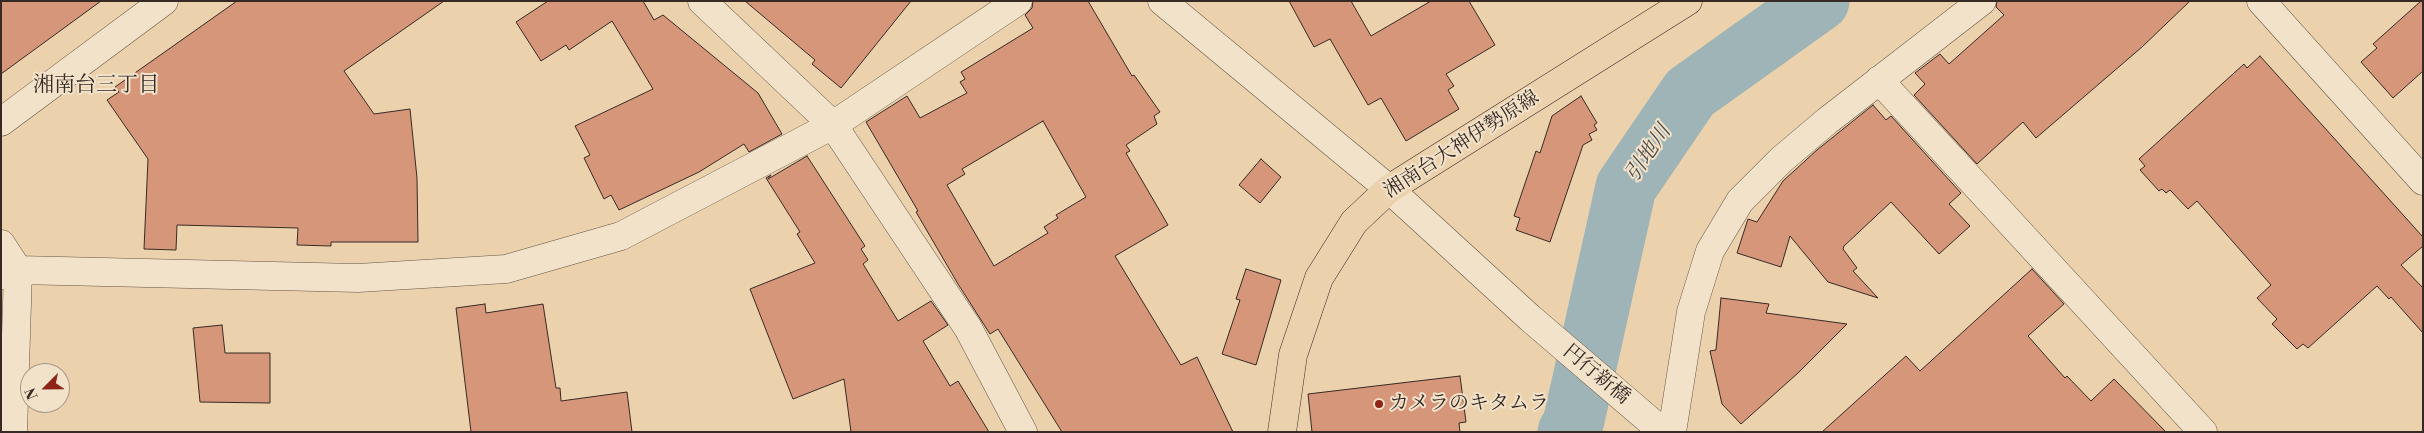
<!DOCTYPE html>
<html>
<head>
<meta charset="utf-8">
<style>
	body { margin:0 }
	#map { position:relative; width:2424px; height:433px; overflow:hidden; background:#ebd2ad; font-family:"Libre Bodoni",serif }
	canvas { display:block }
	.frame { position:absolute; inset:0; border:2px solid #372a24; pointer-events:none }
	.north { position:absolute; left:20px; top:363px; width:50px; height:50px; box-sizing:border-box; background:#f2e2ca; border:1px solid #a79888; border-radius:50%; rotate:247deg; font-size:14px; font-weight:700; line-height:20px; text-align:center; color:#372a24 }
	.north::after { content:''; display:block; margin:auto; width:18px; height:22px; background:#8f2418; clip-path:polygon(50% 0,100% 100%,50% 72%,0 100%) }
</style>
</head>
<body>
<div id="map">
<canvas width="2424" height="433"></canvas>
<div class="frame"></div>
<div class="north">N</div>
</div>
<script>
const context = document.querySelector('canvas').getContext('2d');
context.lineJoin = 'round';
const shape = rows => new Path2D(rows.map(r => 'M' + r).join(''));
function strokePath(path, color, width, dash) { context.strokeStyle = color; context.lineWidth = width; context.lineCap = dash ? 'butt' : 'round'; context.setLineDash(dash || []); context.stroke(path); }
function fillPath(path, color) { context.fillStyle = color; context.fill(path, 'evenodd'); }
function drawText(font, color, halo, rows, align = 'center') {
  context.font = font + ' "Libre Bodoni","Noto Serif JP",serif'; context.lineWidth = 4; context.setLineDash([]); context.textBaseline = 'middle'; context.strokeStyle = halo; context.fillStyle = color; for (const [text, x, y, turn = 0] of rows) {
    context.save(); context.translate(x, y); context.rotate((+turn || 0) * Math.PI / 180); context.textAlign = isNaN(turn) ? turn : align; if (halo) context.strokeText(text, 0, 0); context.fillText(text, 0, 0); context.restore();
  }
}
strokePath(shape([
	[1568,432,1573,424,1626,187,1690,93,1819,1]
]), '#9fb4b7', 61);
const building = shape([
	[1,1,101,1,1,74,1,1],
	[237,1,444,1,344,71,374,114,410,109,417,178,418,242,331,242,331,246,297,245,298,228,177,225,176,250,144,249,148,159,107,100,119,92,115,87,237,1],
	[548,1,643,1,654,20,663,15,758,93,782,134,749,152,744,144,699,172,619,210,611,195,604,199,584,158,590,155,575,126,653,89,612,21,569,50,566,45,541,61,516,22,548,1],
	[745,1,911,1,841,88,812,64,815,60,745,1],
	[1033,1,1088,1,1132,76,1134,75,1160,112,1154,116,1157,124,1126,145,1130,151,1126,153,1168,225,1115,256,1181,365,1197,357,1233,432,1062,432,998,329,990,334,958,284,916,212,918,211,866,122,907,96,920,118,967,93,960,82,965,79,961,72,1033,28,1025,15,1032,8,1033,1],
	[1043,121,1086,197,1056,215,1058,218,1044,227,1048,233,994,266,947,185,965,174,962,169,1043,121],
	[1289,1,1351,1,1371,36,1431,1,1469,1,1495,45,1446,74,1454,86,1448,90,1459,109,1406,141,1381,98,1368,105,1330,39,1314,47,1289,1],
	[1997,1,2190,1,2142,47,2036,138,2023,122,1977,164,1914,95,1925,84,1915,73,1940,54,1949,64,2004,15,1996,7,1997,1],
	[2421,1,2423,1,2423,71,2393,98,2361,62,2377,48,2373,44,2421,1],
	[2260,56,2423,237,2423,246,2401,265,2423,288,2423,333,2391,297,2389,299,2377,286,2308,348,2303,344,2297,349,2272,324,2277,319,2257,298,2271,285,2197,201,2188,209,2170,190,2166,193,2162,189,2159,191,2140,170,2145,166,2139,159,2244,64,2247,68,2260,56],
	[1581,96,1597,123,1594,125,1597,130,1589,134,1592,140,1583,145,1550,242,1516,230,1520,218,1514,216,1536,151,1540,153,1552,116,1581,96],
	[1873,105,1886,120,1891,116,1961,193,1949,204,1970,226,1939,254,1891,202,1844,246,1843,249,1857,268,1853,271,1878,298,1828,282,1790,236,1781,267,1737,253,1748,219,1757,222,1783,181,1817,150,1873,105],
	[807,156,865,246,861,249,868,260,863,264,898,321,931,301,948,325,923,341,950,386,958,381,989,432,851,432,844,379,793,399,750,289,815,263,797,234,800,232,766,178,771,175,768,179,807,156],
	[1261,159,1281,177,1260,203,1239,185,1261,159],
	[1246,269,1281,280,1256,365,1222,354,1240,300,1236,299,1246,269],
	[2032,269,2064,304,2028,336,2065,378,2067,376,2091,401,2114,379,2166,432,1822,432,1906,356,1920,371,2032,269],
	[1721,298,1769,304,1766,313,1847,324,1798,373,1741,424,1722,404,1710,351,1716,350,1721,298],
	[485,304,486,313,543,304,556,388,560,388,561,401,627,392,632,432,471,432,456,308,485,304],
	[222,325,225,353,270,353,270,403,200,402,193,328,222,325],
	[1460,376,1466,422,1459,423,1460,432,1312,432,1308,394,1460,376]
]);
fillPath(building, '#d6967a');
strokePath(building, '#372a24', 1);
const minor = shape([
	[702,1,833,125,968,328,1023,432],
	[1162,1,1389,189,1530,318,1663,432],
	[2261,1,2423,181],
	[1879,80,2203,432],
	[1,122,164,1],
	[1,244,18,270,13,432],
	[1,275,18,270,358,278,506,269,621,236,833,125,1018,1],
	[1672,432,1691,312,1710,251,1740,201,1781,160,1827,121,1982,1]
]);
const major = shape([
	[1282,432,1293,355,1319,278,1354,222,1389,189,1688,1]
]);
strokePath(minor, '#645446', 29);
strokePath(major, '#372a24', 29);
strokePath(minor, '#f2e2ca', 28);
strokePath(major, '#ebd2ad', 28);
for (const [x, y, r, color] of [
	[1379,404,5,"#8f2418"]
]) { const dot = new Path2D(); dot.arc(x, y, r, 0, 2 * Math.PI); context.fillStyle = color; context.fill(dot); strokePath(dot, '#f2e2ca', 2); }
drawText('20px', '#372a24', '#f2e2ca', [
	["湘南台大神伊勢原線",1462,145,-33],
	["円行新橋",1596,375,40]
]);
drawText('20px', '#372a24', '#f2e2ca', [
	["カメラのキタムラ",1389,404]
], 'left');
drawText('21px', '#372a24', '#f2e2ca', [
	["湘南台三丁目",96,86]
]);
drawText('italic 21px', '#514c49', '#f2e2ca', [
	["引地川",1649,154,-56]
]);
</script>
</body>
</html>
